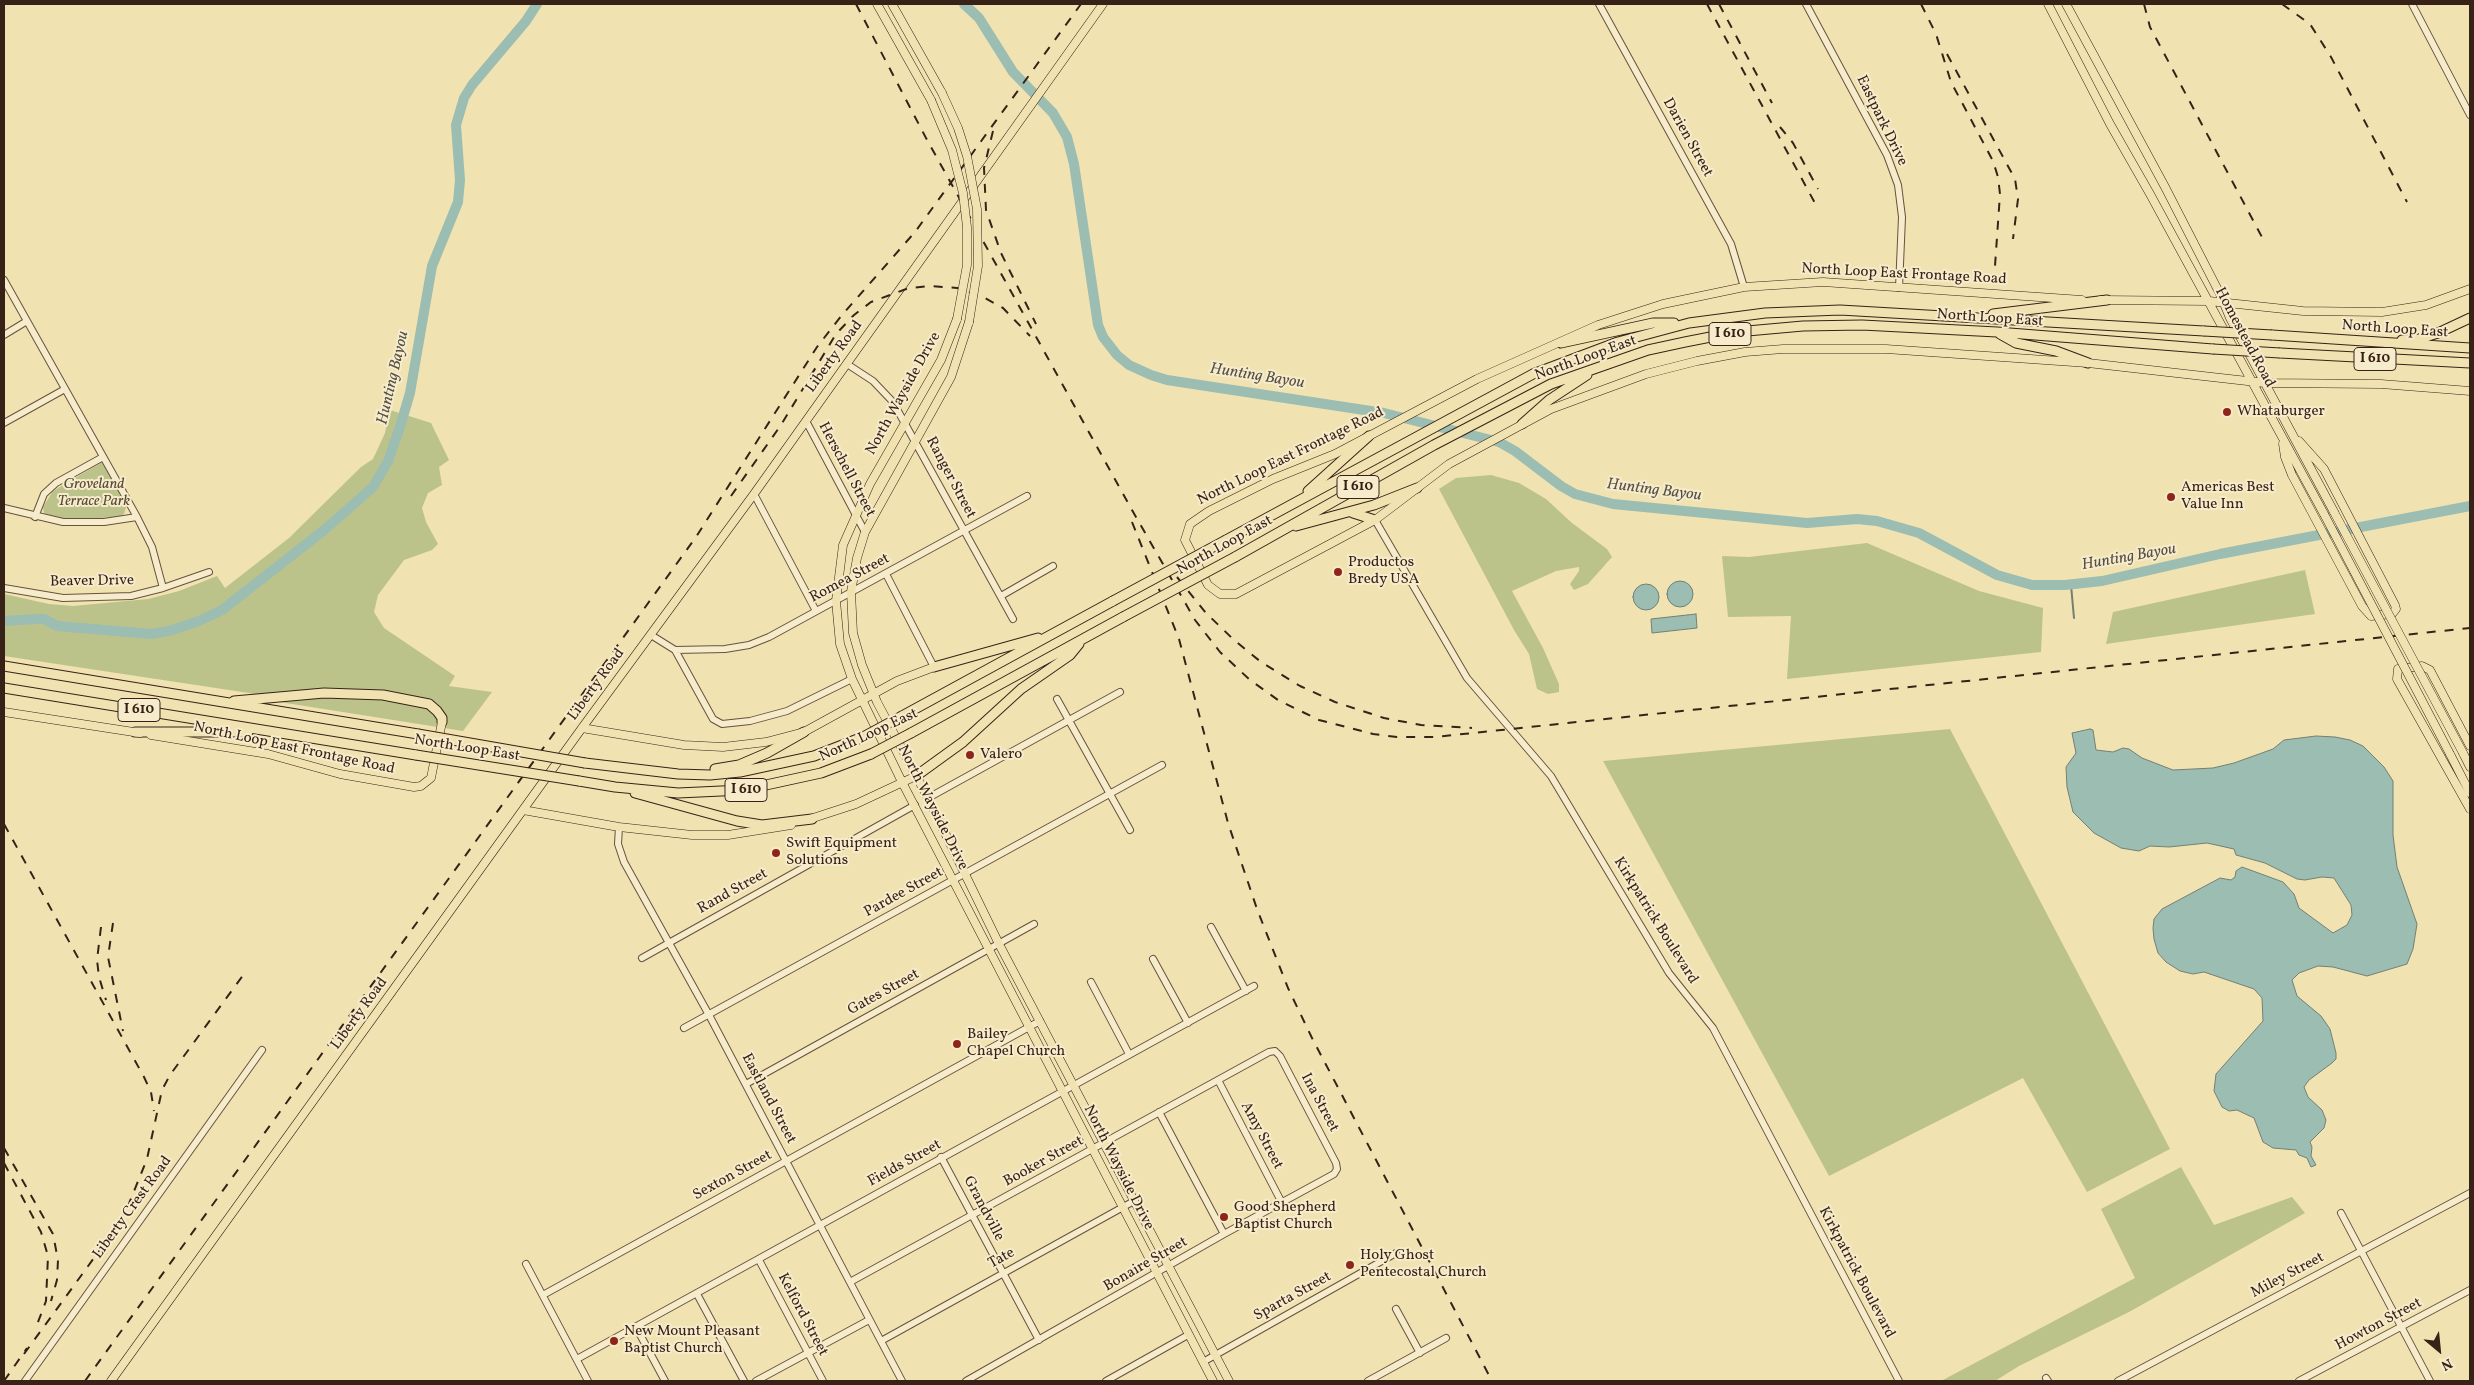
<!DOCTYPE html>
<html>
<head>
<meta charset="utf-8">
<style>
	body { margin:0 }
	#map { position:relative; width:2474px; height:1385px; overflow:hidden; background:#f1e2b1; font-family:Vollkorn,serif }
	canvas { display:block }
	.frame { position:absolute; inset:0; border:5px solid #382218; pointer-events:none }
	.north { position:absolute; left:2414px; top:1325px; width:50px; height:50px; -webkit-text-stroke:4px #f6eccc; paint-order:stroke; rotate:152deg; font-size:14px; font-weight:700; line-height:20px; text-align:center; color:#382218 }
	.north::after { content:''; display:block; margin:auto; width:18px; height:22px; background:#382218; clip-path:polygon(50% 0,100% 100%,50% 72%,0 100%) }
</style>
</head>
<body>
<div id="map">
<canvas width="2474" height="1385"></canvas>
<div class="frame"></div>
<div class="north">N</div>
</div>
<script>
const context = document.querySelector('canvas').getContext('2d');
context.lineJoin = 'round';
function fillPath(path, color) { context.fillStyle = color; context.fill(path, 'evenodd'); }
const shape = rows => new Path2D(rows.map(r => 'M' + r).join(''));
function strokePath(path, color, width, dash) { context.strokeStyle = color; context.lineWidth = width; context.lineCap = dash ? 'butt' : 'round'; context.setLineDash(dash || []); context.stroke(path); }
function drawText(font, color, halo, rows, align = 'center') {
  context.font = font + ' Vollkorn,serif'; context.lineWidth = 4; context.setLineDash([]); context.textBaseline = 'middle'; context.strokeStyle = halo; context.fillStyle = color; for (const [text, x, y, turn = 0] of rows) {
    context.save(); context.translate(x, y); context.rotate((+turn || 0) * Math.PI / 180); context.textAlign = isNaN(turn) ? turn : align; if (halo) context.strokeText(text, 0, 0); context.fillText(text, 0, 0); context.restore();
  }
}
fillPath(shape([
	[390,410,431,423,449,460,439,467,442,485,428,493,422,508,426,522,438,544,432,550,404,560,378,595,374,612,384,628,455,676,449,686,492,692,463,731,273,701,262,695,4,656,4,594,49,604,73,606,148,599,179,591,217,576,225,588,289,538,361,467,373,459,385,433],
	[102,462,127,504,124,514,119,517,80,519,57,518,44,513,43,507,53,491],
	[1491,475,1519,483,1546,499,1572,523,1607,549,1612,557,1588,584,1574,590,1570,584,1579,571,1579,567,1556,571,1512,591,1543,648,1559,684,1559,692,1548,694,1537,689,1529,654,1514,630,1439,489,1456,478],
	[1867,543,1979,591,2043,608,2041,652,1787,679,1791,616,1728,617,1722,556,1749,557],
	[2305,570,2315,614,2106,644,2113,612],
	[1950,729,2170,1149,2087,1192,2023,1078,1829,1176,1603,761],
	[2181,1167,2214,1225,2292,1197,2305,1213,2129,1312,2019,1366,1995,1381,1941,1381,2135,1278,2101,1209]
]), '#bcc38a');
const water = shape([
	'1667 594a13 13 0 1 1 26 0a13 13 0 1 1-26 0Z',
	'1633 597a13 13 0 1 1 26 0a13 13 0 1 1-26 0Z',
	[1696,614,1697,628,1652,633,1651,619,1696,614],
	[2090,729,2093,730,2096,750,2113,752,2123,748,2129,749,2142,758,2173,770,2213,768,2234,763,2273,749,2284,740,2316,736,2335,737,2350,740,2363,746,2384,767,2393,781,2393,835,2397,867,2417,924,2413,949,2407,964,2367,976,2333,967,2318,966,2299,973,2292,980,2297,996,2321,1016,2330,1029,2336,1053,2336,1059,2332,1063,2309,1080,2304,1087,2308,1097,2322,1110,2326,1120,2324,1128,2310,1142,2312,1147,2311,1156,2316,1165,2311,1167,2307,1158,2299,1155,2296,1150,2273,1148,2263,1142,2254,1118,2237,1110,2229,1111,2222,1107,2214,1091,2216,1074,2263,1021,2262,998,2254,989,2204,972,2193,974,2180,971,2166,962,2158,953,2154,939,2153,928,2154,919,2162,909,2220,878,2231,880,2235,877,2236,871,2242,867,2283,882,2294,894,2299,908,2333,933,2347,925,2352,915,2351,905,2334,878,2322,877,2305,880,2297,879,2265,863,2236,855,2234,849,2207,843,2169,847,2150,846,2139,851,2121,848,2094,833,2073,812,2067,787,2066,767,2076,753,2072,733,2090,729]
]);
fillPath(water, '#9bbdb2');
strokePath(water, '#737f74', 1);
strokePath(shape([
	[2071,585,2074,618]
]), '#737f74', 2);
strokePath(shape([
	[964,4,979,18,1013,72,1053,113,1067,137,1074,164,1098,325,1103,337,1117,355,1129,365,1151,375,1167,380,1384,413,1499,442,1515,451,1561,486,1575,494,1613,504,1807,523,1857,519,1877,521,1919,533,1997,575,2032,585,2065,585,2102,581,2220,554,2470,506],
	[4,621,38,619,44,619,57,626,151,634,169,631,199,621,222,610,323,531,373,487,388,461,399,430,410,393,432,266,458,202,460,180,456,125,464,98,472,85,526,21,537,4]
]), '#9bbdb2', 10);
const minor = shape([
	[1599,4,1731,244,1744,287],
	[1806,4,1887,155,1898,185,1902,217,1899,288],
	[2412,4,2470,115],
	[4,280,137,517,152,547,163,588],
	[4,335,27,321],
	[847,364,873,381,893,402,1013,619],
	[806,421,865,532],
	[4,423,65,389],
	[754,494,816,611],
	[4,508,63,522,104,522,137,517],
	[35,517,44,494,56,483,103,457],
	[1375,520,1467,678,1551,776,1669,973,1713,1028,1899,1381],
	[886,574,934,667],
	[4,588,63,598,131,596,163,588,209,572],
	[1001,596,1053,566],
	[651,635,675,650,713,719,722,724,750,721,787,711,852,679],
	[675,650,725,649,749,645,769,637,1027,496],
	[1057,699,1130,830],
	[928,798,1120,692],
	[619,827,618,844,624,862,709,1015,902,1381],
	[1211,927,1246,991],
	[642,958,915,805],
	[1153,959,1188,1023],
	[1091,982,1129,1054],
	[684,1028,1162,765],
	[1218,1080,1282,1203],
	[746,1084,1034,924],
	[1159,1112,1224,1234],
	[941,1157,1039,1340],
	[2341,1213,2430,1381],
	[759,1260,823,1381],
	[526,1264,588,1381],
	[850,1282,1269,1052,1275,1051,1280,1056,1336,1163,1337,1169,1334,1174,1224,1234,966,1381],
	[697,1294,744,1381],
	[543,1295,1040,1021],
	[1396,1309,1420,1353],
	[636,1327,665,1381],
	[881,1341,1134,1201],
	[577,1359,1254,986],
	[1203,1362,1396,1253],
	[2046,1378,2048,1381],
	[25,1381,262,1050],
	[756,1381,869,1320],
	[1106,1381,1188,1335],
	[1368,1381,1446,1338],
	[2118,1381,2470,1193],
	[2299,1381,2470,1290]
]);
const major = shape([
	[877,4,931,100],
	[892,4,942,93],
	[2048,4,2110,124,2150,194,2324,514],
	[2066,4,2165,187,2220,294,2230,318,2334,512],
	[2082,300,1823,282,1744,287,1663,304,1598,325,1477,379,1335,454,1273,479,1209,511,1190,524,1185,540,1208,585,1220,594,1236,594,1375,520,1449,464,1551,409,1646,374,1697,361,1745,352,1783,349,1886,349,2088,363,2265,383,2381,384,2470,391],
	[2101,300,2209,301,2303,311,2382,312,2426,305,2470,289],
	[957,319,941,360,870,484,843,545,836,601,840,644,852,679,902,782,1213,1381],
	[969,322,951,377,865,532,857,558,851,592,853,633,862,665,877,702,928,798,999,944,1229,1381],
	[2283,444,2285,457,2292,475,2362,606,2371,616,2392,614,2396,609,2395,605,2324,469,2299,441],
	[4,712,140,733],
	[582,728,684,745,723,747,766,742,804,732,897,681,934,667],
	[151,735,268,754,340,774,414,787,421,786,431,778,442,722],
	[2470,746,2430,670,2422,666,2398,669,2397,679,2470,809],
	[2463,753,2470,767],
	[2450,754,2470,793],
	[523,810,619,827,692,835,728,835,791,825],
	[807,820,856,804,916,776],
	[111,1381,582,728,754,494,1103,4]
]);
const highway = shape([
	[1993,314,2107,300],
	[2000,334,2016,343,2056,351,2088,363],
	[2272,335,2470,348],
	[2402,340,2419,339,2438,333,2470,318],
	[1561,343,1653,323,1674,323],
	[2280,353,2470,363],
	[1522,424,1549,400,1587,375],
	[1308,491,1369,436],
	[1353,513,1375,520],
	[1296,526,1374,505,1417,488],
	[1226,540,1533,374,1618,342,1689,323,1765,313,1840,310,2204,331],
	[1235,557,1434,445,1551,384,1648,350,1685,342,1736,332,1803,326,1862,325,1997,332,2213,349],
	[4,666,418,734],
	[934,667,1038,638],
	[4,688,416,755],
	[234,701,324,693,383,695,429,704,437,711,442,718,442,722],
	[902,716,1113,601],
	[135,732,248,732],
	[911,733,1123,617],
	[585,763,678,774,710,775,740,772,814,756,863,737],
	[715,769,739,765,767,753,804,732],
	[916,776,963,742,1021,689,1070,655,1079,644],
	[579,781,615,787,678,793,743,790,821,773,871,754],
	[635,793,737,821,762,825,812,819]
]);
strokePath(minor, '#66523e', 8);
strokePath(major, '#382218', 9);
strokePath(highway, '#382218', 11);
strokePath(minor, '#f6eccc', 6);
strokePath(major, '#f1e2b1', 8);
strokePath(highway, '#f1e2b1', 9);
strokePath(shape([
	[856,4,926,138,1132,510,1195,620,1220,652,1250,680,1278,700,1319,720,1373,734,1397,737,1435,737,2470,628],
	[1707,4,1816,205],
	[1719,4,1772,103],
	[1921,4,1936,34,1951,82,1993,161,1998,177,2000,194,1995,266],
	[2144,4,2150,27,2263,239],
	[2282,4,2310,24,2331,57,2407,202],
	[1947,54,2015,179,2018,199,2013,239],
	[1780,127,1793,143,1818,189],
	[993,131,984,168,986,210,1001,253,1036,324],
	[731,496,781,425,836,334,854,315,871,302,909,288,931,286,957,288,983,297,1003,308,1030,336],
	[1132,522,1179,639,1228,823,1257,909,1288,988,1312,1038,1492,1381],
	[1177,577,1206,613,1234,640,1261,662,1300,686,1335,702,1384,718,1421,725,1472,728],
	[4,824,144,1077,151,1092,154,1111],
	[113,923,108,957,123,1031],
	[101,927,97,960,99,977,106,1000],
	[4,1148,53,1234,58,1260,57,1280,51,1301],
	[4,1163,41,1232,48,1256,46,1301,35,1330],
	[24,1354,102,1247,126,1211,147,1159,162,1090,170,1075,244,974],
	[4,1381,27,1348],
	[85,1381,696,537,817,347,842,315,915,232,1081,4]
]), '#382218', 2, [9, 9]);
const majorBridge = shape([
	[942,93,958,128,967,156,977,209,978,266,969,322],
	[931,100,952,150,963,193,967,227,967,265,957,319],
	[2334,512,2463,753],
	[2324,514,2450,754]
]);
const highwayBridge = shape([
	[2204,331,2272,335],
	[2213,349,2280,353],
	[1113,601,1226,540],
	[1123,617,1235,557],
	[418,734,585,763],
	[863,737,902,716],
	[871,754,911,733],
	[416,755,579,781]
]);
strokePath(majorBridge, '#382218', 9, []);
strokePath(highwayBridge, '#382218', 11, []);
strokePath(majorBridge, '#f1e2b1', 8);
strokePath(highwayBridge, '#f1e2b1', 9);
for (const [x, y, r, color] of [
	[2227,412,5,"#8f2418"],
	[2171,497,5,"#8f2418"],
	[1338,572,5,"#8f2418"],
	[970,755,5,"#8f2418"],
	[776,853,5,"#8f2418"],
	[957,1044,5,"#8f2418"],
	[1224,1217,5,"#8f2418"],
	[1350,1265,5,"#8f2418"],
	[614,1341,5,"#8f2418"]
]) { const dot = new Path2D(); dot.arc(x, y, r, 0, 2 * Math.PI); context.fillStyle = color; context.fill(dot); strokePath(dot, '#f6eccc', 2); }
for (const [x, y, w] of [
	[1730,334,42],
	[2375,359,42],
	[1358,487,42],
	[139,710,42],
	[746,790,42]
]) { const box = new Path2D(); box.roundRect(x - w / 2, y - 11.5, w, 23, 4); context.fillStyle = '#f6eccc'; context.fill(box); strokePath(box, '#382218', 1); }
drawText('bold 14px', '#382218', null, [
	["I 610",1730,334],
	["I 610",2375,359],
	["I 610",1358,487],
	["I 610",139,710],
	["I 610",746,790]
]);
drawText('15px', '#382218', '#f6eccc', [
	["Eastpark Drive",1881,121,64],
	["Darien Street",1687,138,61],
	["North Loop East Frontage Road",1904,275,3],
	["North Loop East",1990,319,4],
	["North Loop East",2395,330,4],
	["Homestead Road",2244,338,62],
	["Liberty Road",835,357,-54],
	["North Loop East",1586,359,-20],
	["North Wayside Drive",904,394,-61],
	["North Loop East Frontage Road",1291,457,-26],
	["Herschell Street",846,470,62],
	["Ranger Street",950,478,62],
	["North Loop East",1225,546,-29],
	["Romea Street",850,579,-28],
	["Beaver Drive",92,582,-1],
	["Liberty Road",597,685,-54],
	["North Loop East",869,736,-25],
	["North Loop East Frontage Road",294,749,12],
	["North Loop East",467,749,9],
	["North Wayside Drive",932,808,63],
	["Rand Street",733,892,-29],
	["Pardee Street",904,893,-29],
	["Kirkpatrick Boulevard",1655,921,58],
	["Gates Street",884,993,-29],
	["Liberty Road",360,1014,-54],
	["Eastland Street",768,1099,62],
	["Ina Street",1319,1103,62],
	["Amy Street",1261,1136,62],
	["Booker Street",1044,1162,-29],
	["Fields Street",905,1164,-29],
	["North Wayside Drive",1118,1168,63],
	["Sexton Street",733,1176,-29],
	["Liberty Crest Road",133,1208,-54],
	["Grandville",983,1209,62],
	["Tate",1002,1259,-29],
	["Bonaire Street",1146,1265,-30],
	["Kirkpatrick Boulevard",1856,1273,62],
	["Miley Street",2288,1276,-28],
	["Sparta Street",1293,1297,-29],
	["Kelford Street",802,1315,62],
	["Howton Street",2379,1325,-28]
]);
drawText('15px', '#382218', '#f6eccc', [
	["Whataburger",2237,412],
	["Americas Best",2181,488],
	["Value Inn",2181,505],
	["Productos",1348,563],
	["Bredy USA",1348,580],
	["Valero",980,755],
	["Swift Equipment",786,844],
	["Solutions",786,861],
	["Bailey",967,1035],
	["Chapel Church",967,1052],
	["Good Shepherd",1234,1208],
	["Baptist Church",1234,1225],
	["Holy Ghost",1360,1256],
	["Pentecostal Church",1360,1273],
	["New Mount Pleasant",624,1332],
	["Baptist Church",624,1349]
], 'left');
drawText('italic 15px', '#594a34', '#f6eccc', [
	["Groveland",94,485],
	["Terrace Park",94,502]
]);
drawText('italic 16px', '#565046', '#f6eccc', [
	["Hunting Bayou",1257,377,9],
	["Hunting Bayou",394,378,-77],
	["Hunting Bayou",1654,491,7],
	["Hunting Bayou",2129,558,-10]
]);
</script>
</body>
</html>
